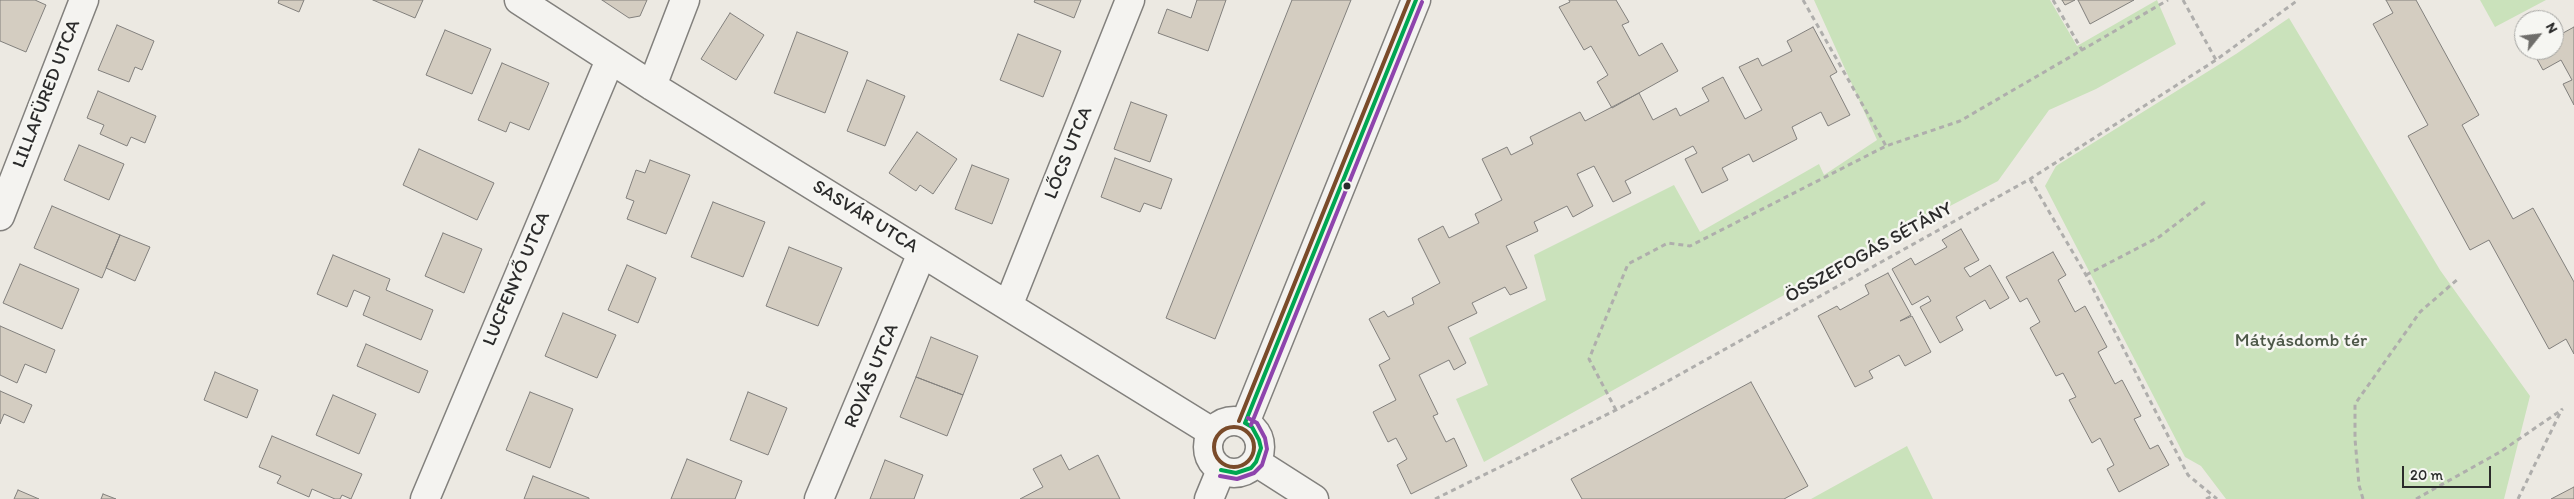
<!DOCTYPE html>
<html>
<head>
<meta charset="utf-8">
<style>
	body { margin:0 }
	#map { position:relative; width:2574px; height:499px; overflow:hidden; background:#ece9e2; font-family:Itim,sans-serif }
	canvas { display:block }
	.north { position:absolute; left:2514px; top:10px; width:50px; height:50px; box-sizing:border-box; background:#f6f6f2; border:1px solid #a5a5a2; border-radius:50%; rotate:61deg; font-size:14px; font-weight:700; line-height:20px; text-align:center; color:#2b2b2b }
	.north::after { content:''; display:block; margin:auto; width:18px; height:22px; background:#6f6e6b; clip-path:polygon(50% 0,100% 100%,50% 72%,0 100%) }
	.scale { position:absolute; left:2402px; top:466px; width:89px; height:22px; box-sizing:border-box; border:2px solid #2b2b2b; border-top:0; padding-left:6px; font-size:15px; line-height:18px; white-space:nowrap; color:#2b2b2b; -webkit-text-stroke:4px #f6f6f2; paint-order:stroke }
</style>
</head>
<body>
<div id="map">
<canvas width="2574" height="499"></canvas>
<div class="north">N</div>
<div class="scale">20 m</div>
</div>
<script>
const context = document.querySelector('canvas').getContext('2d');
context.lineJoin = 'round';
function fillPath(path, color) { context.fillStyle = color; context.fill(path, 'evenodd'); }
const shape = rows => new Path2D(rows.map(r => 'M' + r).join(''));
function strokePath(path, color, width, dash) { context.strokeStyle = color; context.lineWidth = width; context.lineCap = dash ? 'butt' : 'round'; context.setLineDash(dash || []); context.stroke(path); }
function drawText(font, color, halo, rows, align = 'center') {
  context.font = font + ' Itim,sans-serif'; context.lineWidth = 5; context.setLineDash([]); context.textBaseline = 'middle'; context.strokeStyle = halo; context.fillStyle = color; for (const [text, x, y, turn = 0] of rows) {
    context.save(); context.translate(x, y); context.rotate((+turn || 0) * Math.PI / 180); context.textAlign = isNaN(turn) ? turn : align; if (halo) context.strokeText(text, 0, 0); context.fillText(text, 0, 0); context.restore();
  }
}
fillPath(shape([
	[1814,0,2050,0,2077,46,2157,0,2176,44,2096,89,2049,110,1998,181,1856,255,1484,462,1456,399,1488,385,1469,338,1546,300,1534,255,1674,185,1700,232,1819,164,1824,175,1877,140],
	[2480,0,2546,0,2495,27],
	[2289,18,2440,270,2530,396,2504,499,2226,499,2201,466,2185,457,2045,186,2056,166,2236,54],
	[1907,446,1933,499,1811,499]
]), '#cae2bb');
const building = shape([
	[0,0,35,0,46,5,26,52,0,41,0,0],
	[279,0,304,0,299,12,278,3,279,0],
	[373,0,423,0,415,18,373,0],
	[602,0,647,0,640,16,629,18,602,0],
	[1035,0,1081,0,1074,18,1034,2,1035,0],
	[1197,0,1226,0,1208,51,1158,33,1167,9,1191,18,1197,0],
	[1292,0,1351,0,1215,339,1166,318,1292,0],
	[1569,0,1616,0,1629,22,1622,25,1639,56,1662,43,1678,71,1612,108,1597,82,1608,75,1591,46,1584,50,1559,7,1570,2,1569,0],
	[2062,0,2075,0,2065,5,2062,0],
	[2078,0,2134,0,2090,24,2078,0],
	[2386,0,2416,0,2479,115,2462,125,2513,219,2533,208,2574,282,2574,354,2566,339,2549,349,2489,240,2470,250,2408,136,2428,125,2373,24,2393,13,2386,0],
	[730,13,764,35,736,80,701,59,730,13],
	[117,25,154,41,142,70,135,67,129,82,98,70,117,25],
	[1813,27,1837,72,1830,76,1850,115,1828,126,1821,112,1792,127,1797,139,1753,162,1749,154,1722,168,1728,180,1702,193,1685,159,1697,153,1693,146,1625,181,1631,193,1613,202,1594,166,1577,174,1593,206,1573,217,1567,206,1534,222,1538,231,1506,246,1527,288,1510,295,1505,287,1472,303,1477,313,1448,327,1466,363,1454,370,1449,360,1419,375,1438,414,1433,416,1446,442,1454,438,1467,466,1411,494,1397,465,1407,459,1396,438,1388,442,1373,412,1396,400,1379,365,1390,359,1369,319,1384,311,1388,317,1414,304,1412,298,1440,283,1418,239,1443,226,1449,238,1479,223,1475,214,1502,200,1482,159,1507,147,1511,155,1533,144,1530,137,1580,112,1585,121,1639,93,1653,120,1676,108,1680,116,1709,101,1702,88,1723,77,1745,119,1762,110,1739,67,1758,58,1762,66,1792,51,1787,41,1813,27],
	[2574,27,2574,105,2563,84,2572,80,2561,60,2543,70,2532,50,2554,50,2554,38,2574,27],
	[445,30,491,49,472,94,426,75,445,30],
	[797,32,848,52,825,113,774,93,797,32],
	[1018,34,1061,51,1043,97,1000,80,1018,34],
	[502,63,549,83,529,130,510,122,506,132,478,120,502,63],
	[867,80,905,96,885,146,847,131,867,80],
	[98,91,156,116,145,143,131,137,127,146,100,134,104,125,87,118,98,91],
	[1131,102,1167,115,1150,162,1114,149,1131,102],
	[917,132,957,159,933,194,920,185,916,191,889,173,917,132],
	[79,145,124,164,109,200,64,180,79,145],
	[419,149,494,183,477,220,403,185,419,149],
	[1115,158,1172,179,1161,209,1144,203,1140,212,1101,197,1115,158],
	[650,160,690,175,666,234,627,219,634,201,626,198,636,170,645,173,650,160],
	[972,165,1009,179,992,224,955,209,972,165],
	[713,202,765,222,743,277,691,257,713,202],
	[52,206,120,235,102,278,34,248,52,206],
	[1961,229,1979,260,1964,268,1970,277,1990,265,2009,298,1990,309,1985,300,1956,317,1963,330,1940,343,1920,307,1931,301,1928,296,1912,305,1892,269,1911,258,1915,265,1947,247,1942,240,1961,229],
	[443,233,482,249,464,293,425,276,443,233],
	[120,235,150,247,135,281,106,268,120,235],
	[789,247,842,268,818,326,766,306,789,247],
	[2053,252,2066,275,2058,280,2075,312,2085,306,2107,347,2098,352,2115,384,2122,380,2141,416,2134,419,2150,449,2158,445,2169,465,2119,492,2107,469,2114,465,2100,438,2092,443,2069,400,2076,397,2063,373,2056,376,2030,328,2040,322,2027,298,2020,302,2006,277,2053,252],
	[333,255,390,279,386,290,433,310,421,340,363,315,370,297,354,290,347,307,317,294,333,255],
	[20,264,79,289,62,329,3,303,20,264],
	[627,265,656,278,638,323,608,310,627,265],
	[1888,273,1911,315,1900,321,1912,316,1931,352,1905,366,1899,355,1869,371,1873,378,1855,387,1818,316,1837,306,1840,310,1869,294,1865,285,1888,273],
	[563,313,616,335,597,378,545,356,563,313],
	[0,326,55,350,46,373,25,364,17,383,0,375,0,326],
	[931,337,978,356,963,395,916,377,931,337],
	[366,344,428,371,419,393,357,366,366,344],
	[215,372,258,390,247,418,204,400,215,372],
	[916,377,963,395,947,436,900,417,916,377],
	[1751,382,1808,486,1784,499,1582,499,1571,479,1751,382],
	[0,391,32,405,24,423,4,414,0,424,0,391],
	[530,392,573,409,550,468,506,450,530,392],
	[748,392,787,408,768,455,730,440,748,392],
	[333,395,376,414,359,454,316,435,333,395],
	[272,436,362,474,351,499,342,495,340,499,335,499,312,489,309,497,277,483,281,476,259,467,272,436],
	[1061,455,1069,470,1098,455,1120,499,1020,499,1043,487,1033,469,1061,455],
	[687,459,742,481,735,499,671,499,687,459],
	[885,460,923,475,914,499,870,499,885,460],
	[533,476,589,498,589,499,524,499,533,476],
	[2574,487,2574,499,2551,499,2574,487],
	[18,490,39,499,14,499,18,490],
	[103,494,116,499,101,499,103,494]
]);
fillPath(building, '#d4cdc1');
strokePath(building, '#82807d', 1);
const minor = shape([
	[519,0,652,86,1212,432],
	[652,86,685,0],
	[0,216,84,0],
	[1008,306,1130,0],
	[1256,462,1314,499],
	[425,499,610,60],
	[819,499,922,253]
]);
const tertiary = shape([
	'1208 447a26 26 0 1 1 52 0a26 26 0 1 1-52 0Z',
	[1245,423,1416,0],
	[1209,499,1221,470]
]);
strokePath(minor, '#82807d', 31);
strokePath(tertiary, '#82807d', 31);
strokePath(shape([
	[1803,0,1886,146],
	[2053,0,2082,50],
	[2183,0,2216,60],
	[2030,179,2086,275,2188,475,2217,499],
	[2086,275,2159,237,2205,202],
	[1616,410,1589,359,1628,264,1668,243,1690,246,1886,146,1960,121,2168,0],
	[1435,499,1616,410,2030,179,2216,60,2298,0],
	[2206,499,2214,495],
	[2363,499,2359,485,2355,439,2355,404,2420,312,2459,278],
	[2416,499,2500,452,2563,409],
	[2518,499,2562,409]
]), '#afaeac', 3, [5, 4]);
strokePath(minor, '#f4f3f0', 28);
strokePath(tertiary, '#f4f3f0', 28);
strokePath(shape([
	[1245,423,1416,0],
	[1221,470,1236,473,1251,468,1256,462,1261,448,1259,440,1252,427,1245,423]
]), '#00a651', 4);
strokePath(shape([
	[1251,425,1422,2],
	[1220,476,1237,479,1254,473,1262,465,1267,449,1265,438,1257,423,1248,418]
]), '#8e44ad', 4);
strokePath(shape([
	[1239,421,1409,0],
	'1214 447a20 20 0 1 1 40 0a20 20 0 1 1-40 0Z'
]), '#7a4b2a', 4);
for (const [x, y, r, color] of [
	[1347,186,4.5,"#2b2b2b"]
]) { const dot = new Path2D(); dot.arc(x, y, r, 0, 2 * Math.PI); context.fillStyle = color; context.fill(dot); strokePath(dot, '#f6f6f2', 2); }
drawText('19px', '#2b2b2b', '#f6f6f2', [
	["LILLAFÜRED UTCA",47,94,-69],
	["LŐCS UTCA",1069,153,-68],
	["SASVÁR UTCA",865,217,32],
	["ÖSSZEFOGÁS SÉTÁNY",1869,253,-29],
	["LUCFENYŐ UTCA",517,279,-67],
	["ROVÁS UTCA",872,376,-67]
]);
drawText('19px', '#4c5747', '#f6f6f2', [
	["Mátyásdomb tér",2301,341]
]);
</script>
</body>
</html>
